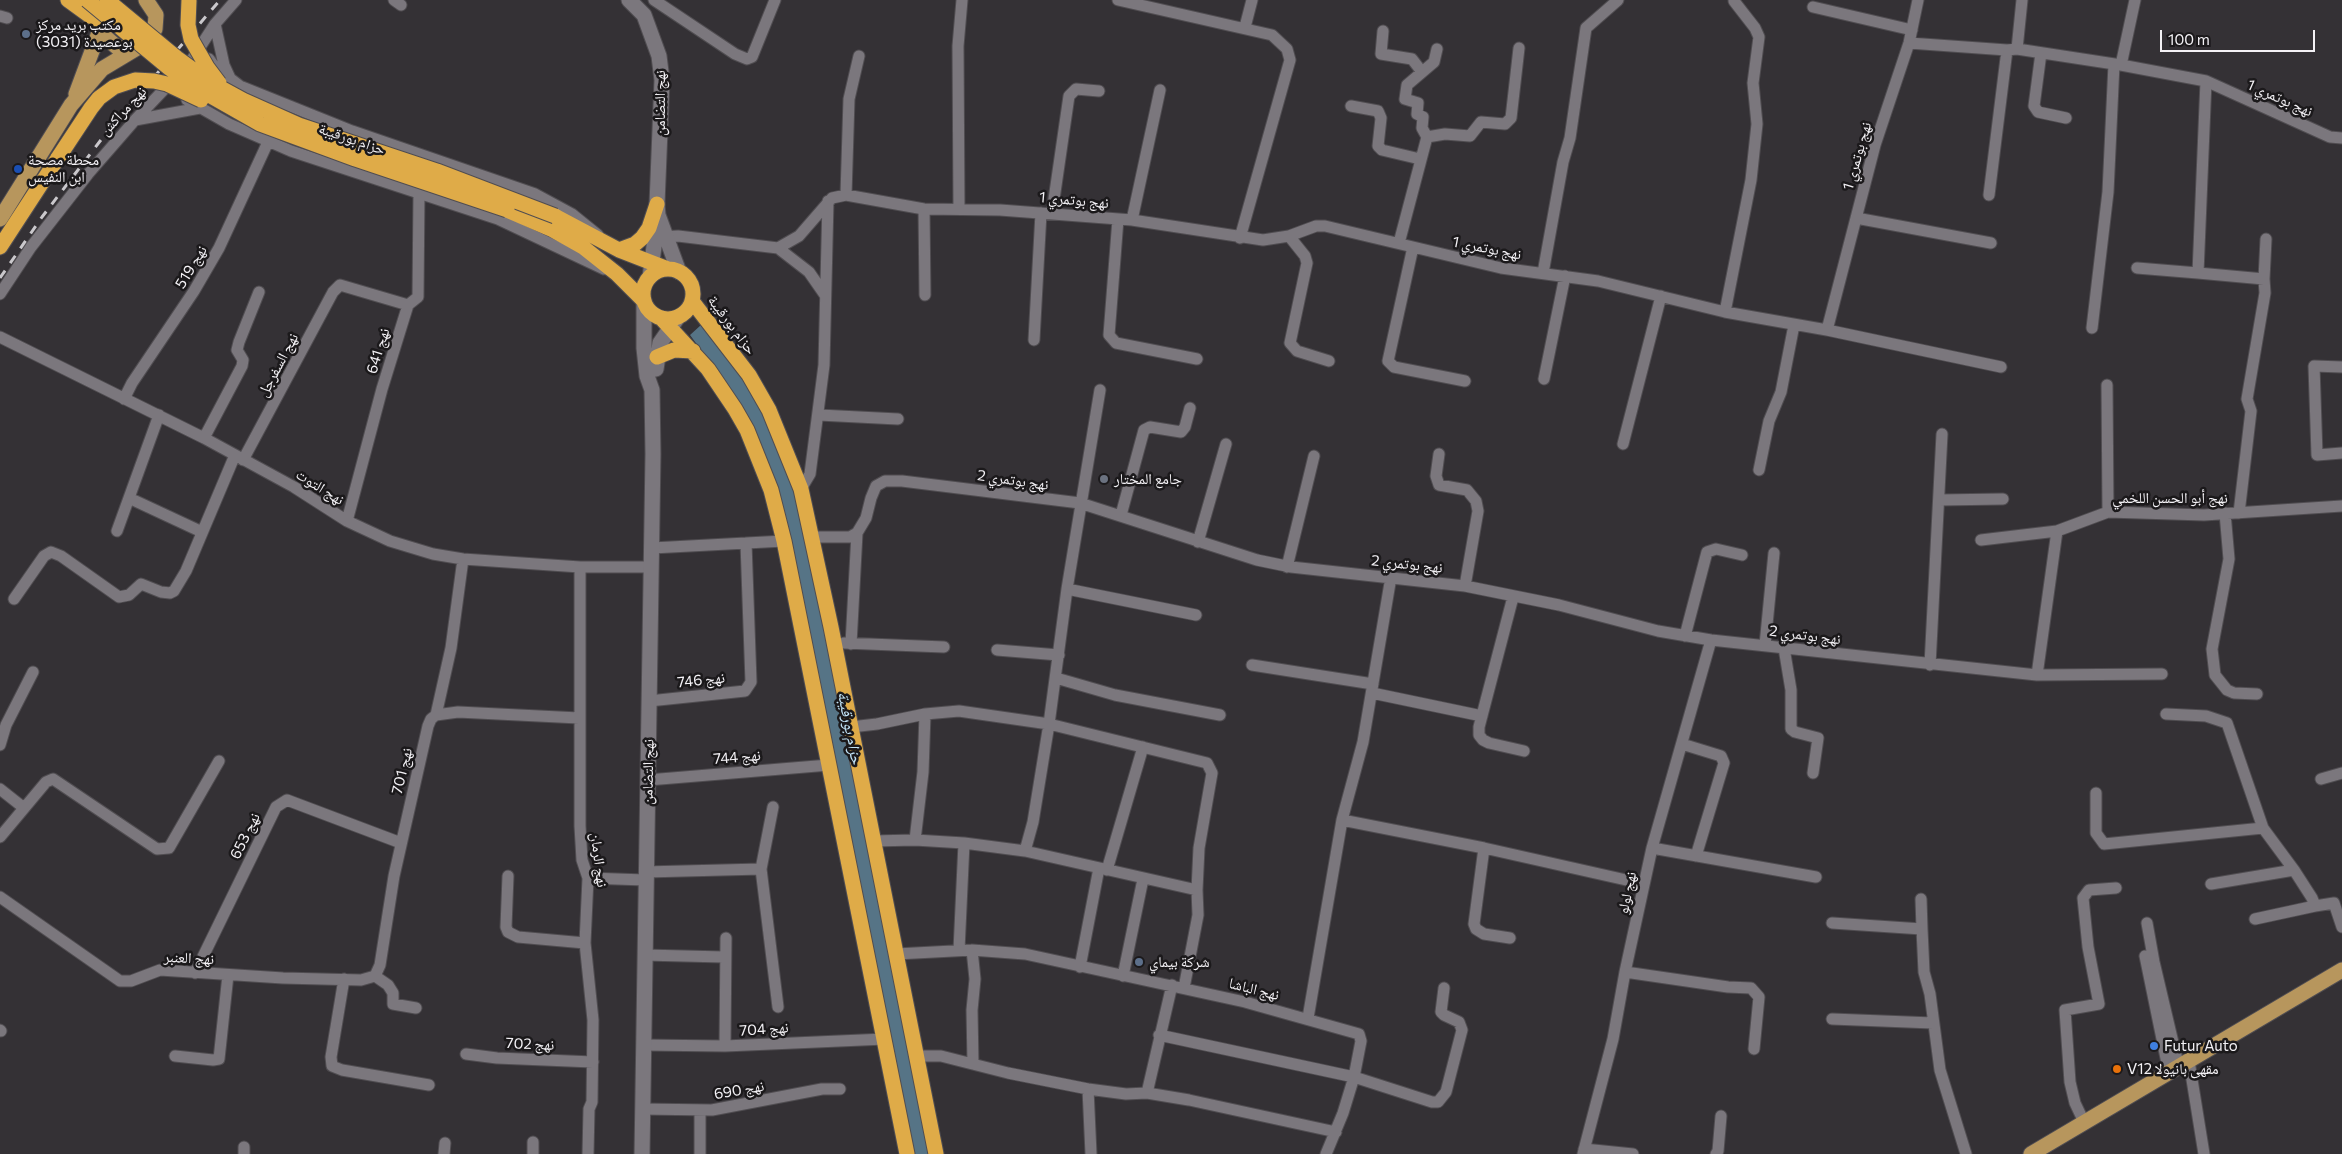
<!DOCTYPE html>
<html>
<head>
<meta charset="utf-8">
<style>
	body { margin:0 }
	#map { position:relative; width:2342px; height:1154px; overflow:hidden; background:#343135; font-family:Commissioner,sans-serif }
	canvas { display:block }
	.scale { position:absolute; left:2160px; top:30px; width:155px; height:22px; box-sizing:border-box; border:2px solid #f4f2f6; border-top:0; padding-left:6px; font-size:15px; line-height:18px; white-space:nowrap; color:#f4f2f6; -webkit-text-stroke:4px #1b191b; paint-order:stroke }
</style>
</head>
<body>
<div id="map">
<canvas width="2342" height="1154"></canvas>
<div class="scale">100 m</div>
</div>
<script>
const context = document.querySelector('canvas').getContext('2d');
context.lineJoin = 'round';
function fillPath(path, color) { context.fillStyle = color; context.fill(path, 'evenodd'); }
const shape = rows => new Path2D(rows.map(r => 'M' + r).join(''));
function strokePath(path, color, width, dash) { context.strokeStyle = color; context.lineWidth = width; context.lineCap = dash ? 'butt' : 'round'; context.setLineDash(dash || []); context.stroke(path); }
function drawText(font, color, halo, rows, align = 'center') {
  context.font = font + ' Commissioner,"Noto Naskh Arabic",sans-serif'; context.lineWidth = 5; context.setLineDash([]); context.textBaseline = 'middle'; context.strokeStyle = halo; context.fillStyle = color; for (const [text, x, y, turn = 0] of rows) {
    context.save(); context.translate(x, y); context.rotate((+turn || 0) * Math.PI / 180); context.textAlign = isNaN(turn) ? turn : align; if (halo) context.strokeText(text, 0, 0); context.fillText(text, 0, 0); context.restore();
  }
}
fillPath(shape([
	[701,325,748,384,770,426,797,501,839,699,930,1154,913,1154,797,586,731,391,690,335]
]), '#567486');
const street = shape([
	[394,0,401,5],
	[654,0,735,54,747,59,752,57,775,0],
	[1118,0,1272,35,1287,49,1290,60,1240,238],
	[1813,7,1912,30],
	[0,16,7,18],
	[215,24,224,65,230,78],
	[1245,27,1252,0],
	[1383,31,1381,54,1412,59,1422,72],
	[1909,43,2007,50,2017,49,2121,65,2206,81,2330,137,2342,138],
	[2017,49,2022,0],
	[2041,53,2034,106,2038,112,2066,118],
	[209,59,214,66,240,86,352,131,535,194,572,214,598,235],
	[2121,65,2135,0],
	[2206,81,2198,273,2264,279,2265,293,2247,399,2251,411,2239,513],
	[187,100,229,124,291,151,498,219,604,269],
	[1351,106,1378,111,1381,118,1378,146,1382,150,1420,159],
	[135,120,200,108],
	[1427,137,1422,128,1423,117,1417,114,1418,103,1405,99,1407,85,1434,62,1437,49],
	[846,195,849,99,859,56],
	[1989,195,2007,50],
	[924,209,925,295],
	[959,209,958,46,962,0],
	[1052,213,1069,96,1076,89,1099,91],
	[1856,218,1991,243],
	[1118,219,1109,335,1116,343,1197,359],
	[1132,220,1160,90],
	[1289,236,1305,256,1307,263,1290,343,1297,351,1329,361],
	[659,237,678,236,778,248,799,236,832,198,846,195,924,209,1000,210,1132,220,1263,240,1289,236,1316,226,1325,226,1501,268,1598,281,1725,312,1827,330,2001,367],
	[1399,243,1427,137,1445,134,1470,136,1481,122,1505,124,1511,118,1519,48],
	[1413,247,1388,361,1394,367,1465,381],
	[778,248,809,272,825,295],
	[2137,268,2198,273],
	[1543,273,1563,162,1570,138,1586,28,1618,0],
	[2264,279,2266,239],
	[0,294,31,247,88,174,135,120,191,61,215,24,236,0],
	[1725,312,1751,180,1757,124,1753,83,1759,37,1755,28,1734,1],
	[2092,328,2108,192,2114,64],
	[1827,330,1875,145,1909,43,1918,0],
	[0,337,204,438,294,487,347,521,390,541,433,554,463,559,580,567,651,567],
	[1034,340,1041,213],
	[2342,367,2314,366,2317,455,2342,453],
	[1544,379,1565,276],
	[2107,385,2108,512],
	[124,399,132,383,194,291,219,248,268,142],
	[819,415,898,419],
	[204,438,242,366,243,360,237,350,239,342,259,292],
	[1623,444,1661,296],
	[1439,454,1436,476,1439,485,1467,490,1476,501,1478,511,1465,586],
	[243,460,333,292,340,285,408,305],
	[1759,470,1769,421,1781,392,1794,325],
	[801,489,810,474,824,365,828,201],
	[129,498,202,532],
	[1939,500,2003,499],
	[2225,513,2229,559,2212,649,2215,675,2227,690,2234,693,2257,694],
	[1121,515,1144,430,1150,427,1181,432,1185,427,1190,408],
	[347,521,382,389,408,305,418,297,419,192],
	[117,531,159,415],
	[811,537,850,537,857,533,866,518,871,498,876,486,885,481,902,481,1080,503,1257,560,1291,567,1465,586,1559,605,1658,631,1711,640,2037,675,2162,674],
	[1981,540,2057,531],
	[1198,542,1226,444],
	[652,548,784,541],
	[580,567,580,826,582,860,588,878,585,943,593,1020,592,1102,589,1109,588,1154],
	[1287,567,1314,456],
	[1067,589,1196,615],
	[1513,597,1479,727,1479,735,1483,740,1489,743,1524,751],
	[14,599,44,556,51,552,61,556,119,597,129,595,141,584,161,592,170,593,174,591,186,571,235,455],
	[1685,636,1707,552,1716,549,1742,555],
	[844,643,944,647],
	[851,644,857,533],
	[1765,645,1774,553],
	[1784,648,1791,690,1791,729,1795,732,1818,738,1813,773],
	[997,650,1059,655],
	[1252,665,1373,684],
	[1930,665,1942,434],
	[2037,675,2057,531,2108,512,2204,515,2342,506],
	[1056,678,1115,695,1220,715],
	[1372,693,1482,716],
	[649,701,745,691,751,682,746,543],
	[2166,714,2206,716,2227,723,2263,828],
	[436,715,451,648,463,559],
	[851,727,877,724,925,714,959,711,1049,724,1207,763,1212,773,1199,848,1197,890,1198,915,1184,988],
	[1682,744,1721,756,1724,763,1696,856],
	[0,745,6,725,33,672],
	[2321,779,2342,773],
	[648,780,829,765],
	[0,789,24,808],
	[2096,793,2096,833,2104,844,2263,828,2294,870,2312,898,2315,906,2334,903,2342,927],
	[773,807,761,869,778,1007],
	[1342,820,1484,848,1644,884],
	[0,837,46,782,53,779,157,849,169,848,219,761],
	[915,840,923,772,925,714],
	[873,841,915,840,964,843,1025,851,1197,890],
	[1484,848,1474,924,1476,929,1484,934,1510,938],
	[1652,848,1816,877],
	[1025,851,1033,822,1049,724,1067,589,1100,390],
	[1107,870,1143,747],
	[645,872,761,869],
	[508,876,506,927,508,932,518,937,585,943],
	[588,878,645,880],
	[2211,884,2294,870],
	[0,897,120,981,131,981,160,970,283,978,361,980,375,976],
	[1921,899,1922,929],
	[2255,919,2315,906],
	[1832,923,1922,929,1924,972,1930,994,1940,1070,1966,1154],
	[2147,923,2154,962,2179,1068],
	[959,950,964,843],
	[972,950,975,979,972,1010,973,1064],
	[896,954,972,950,1025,954,1245,1002,1359,1034,1361,1041,1354,1077,1343,1113,1326,1154],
	[644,955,724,957],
	[2145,956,2169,1073],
	[1080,967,1099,868],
	[1625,972,1728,987,1751,988,1759,997,1754,1049],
	[195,973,276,807,287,800,401,843],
	[375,976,380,965,394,876,428,726,431,719,436,715,458,712,579,718],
	[375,976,388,985,393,993,393,1004,416,1008],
	[1123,976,1143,879],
	[344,979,331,1057,332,1066,342,1070,429,1085],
	[1308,1018,1342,820,1363,742,1391,577],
	[1832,1019,1933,1023],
	[0,1030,1,1031],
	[1159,1035,1354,1077,1432,1102,1438,1102,1446,1092,1462,1030,1459,1022,1444,1015,1441,1012,1444,988],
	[644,1045,725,1046,885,1039],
	[725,1046,726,938],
	[466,1054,497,1058,593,1062],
	[175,1056,213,1060,219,1059,228,975],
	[916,1056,941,1056,1008,1073,1088,1089,1126,1094,1147,1093,1189,1100,1336,1132],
	[2189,1061,2204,1154],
	[1088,1089,1091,1154],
	[1147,1093,1172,985],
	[642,1109,712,1110,822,1089,840,1089],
	[2084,1122,2075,1103,2070,1082,2065,1010,2099,1004,2088,947,2083,898,2089,890,2116,888],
	[1584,1149,1633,1154],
	[244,1154,244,1147],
	[444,1154,445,1143],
	[533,1154,533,1142],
	[700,1154,700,1110],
	[1583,1154,1613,1039,1625,972,1652,848,1711,640],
	[1716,1154,1718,1151,1721,1116]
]);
const secondary = shape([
	[629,0,644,15,659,56,662,80,657,204,658,215,679,272],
	[650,277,658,216],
	[656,369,660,343,678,317],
	[642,1154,653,454,652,390,647,376,644,348,644,301]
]);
const primary = shape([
	[103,8,100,20,104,36,118,48,137,48,148,41,155,29,156,15,146,0],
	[76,94,101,27],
	[0,219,71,105,102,69,137,48],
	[2031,1154,2342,970]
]);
const highway = shape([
	[68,0,90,16,100,20],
	[507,210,551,229,583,247,617,274,644,301],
	[555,216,619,250,668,269],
	[0,247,58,158],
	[619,250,635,244,642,238,649,228,657,204],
	'643 294a25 25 0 1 1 50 0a25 25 0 1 1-50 0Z',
	[692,301,749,375,769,410,801,489,831,627,936,1154],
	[661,318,708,369,735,409,747,430,771,490,784,541,907,1154],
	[657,357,674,350,693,351]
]);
strokePath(street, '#504d51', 13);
strokePath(secondary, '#504d51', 17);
strokePath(primary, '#504d51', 17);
strokePath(highway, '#504d51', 17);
strokePath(street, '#7b777d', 11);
strokePath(secondary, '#7b777d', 15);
strokePath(primary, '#b7965d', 15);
strokePath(highway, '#dfab48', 15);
strokePath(shape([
	[0,278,42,217,107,132,220,0]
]), '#cac8cc', 3, [9, 9]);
const highwayBridge = shape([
	[87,0,169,68,209,95,260,124,355,159,507,210],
	[107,0,177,58,210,82,243,100,299,125,437,171,555,216],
	[189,0,188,25,191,39,207,67,219,83],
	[58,158,91,108,99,98,114,87,135,80,154,81,167,84,201,100]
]);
strokePath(highwayBridge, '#504d51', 17, []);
strokePath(highwayBridge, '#dfab48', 15);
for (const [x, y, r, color] of [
	[26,34,5,"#5c6f8a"],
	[18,169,5,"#1a4fb4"],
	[1104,479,5,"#6b7280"],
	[1139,962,5,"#5c6f8a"],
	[2154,1046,5,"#3f7fe0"],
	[2117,1069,5,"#e8710a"]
]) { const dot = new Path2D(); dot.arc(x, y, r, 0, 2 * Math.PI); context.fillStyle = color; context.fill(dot); strokePath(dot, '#1b191b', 2); }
drawText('15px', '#f4f2f6', '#1b191b', [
	["مكتب بريد مركز",36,25],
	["بوعصيدة (3031)",36,42],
	["محطة مصحة",28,160],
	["ابن النفيس",28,177],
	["جامع المختار",1114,479],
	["شركة بيماي",1149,962],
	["Futur Auto",2164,1046],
	["V12 مقهى بانيولا",2127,1069]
], 'left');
drawText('15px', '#f4f2f6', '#1b191b', [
	["نهج بوتمري 1",2280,98,24],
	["نهج التضامن",660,103,-90],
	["نهج مراكش",123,111,-47],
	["حزام بورقيبة",352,139,19],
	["نهج بوتمري 1",1857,156,-74],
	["نهج بوتمري 1",1074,200,5],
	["نهج بوتمري 1",1487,248,11],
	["نهج 519",191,267,-59],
	["حزام بورقيبة",732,325,53],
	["نهج 641",378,351,-73],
	["نهج السفرجل",278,365,-62],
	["نهج بوتمري 2",1013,480,8],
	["نهج التوت",320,487,32],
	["نهج أبو الحسن اللخمي",2170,498],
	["نهج بوتمري 2",1407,564,6],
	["نهج بوتمري 2",1805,635,7],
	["نهج 746",701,680,-6],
	["نهج 744",737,757,-5],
	["نهج 701",402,771,-77],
	["نهج التضامن",648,772,-89],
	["نهج 653",245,836,-64],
	["نهج الرمان",599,860,83],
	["نهج لولو",1627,893,-78],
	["نهج العنبر",189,958,3],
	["نهج الباشا",1254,989,14],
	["نهج 704",764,1029,-4],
	["نهج 702",530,1044,2],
	["نهج 690",739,1090,-10]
]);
drawText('italic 16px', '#c2e4f8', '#1b191b', [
	["حزام بورقيبة",850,728,79]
]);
</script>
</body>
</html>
